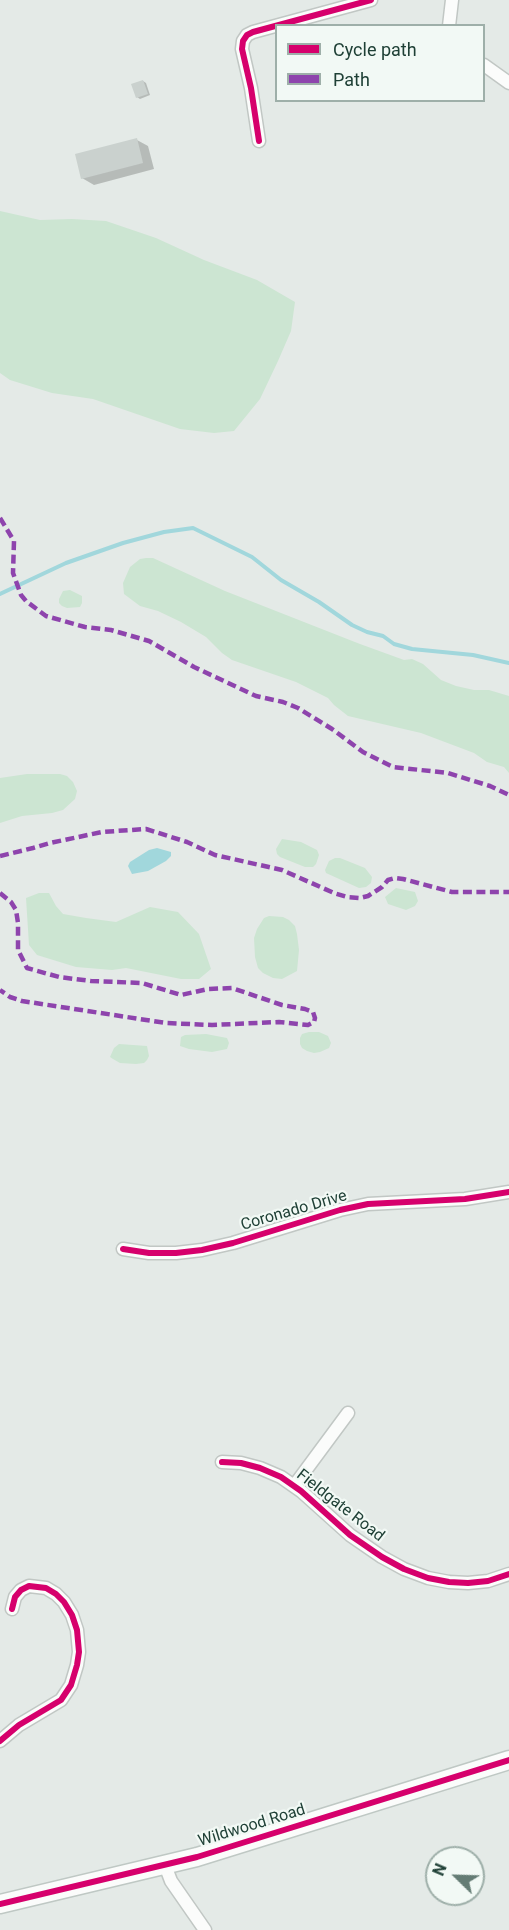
<!DOCTYPE html>
<html>
<head>
<meta charset="utf-8">
<style>
	body { margin:0 }
	#map { position:relative; width:509px; height:1930px; overflow:hidden; background:#e4eae7; font-family:Roboto,sans-serif }
	canvas { display:block }
	.legend { position:absolute; left:275px; top:24px; width:210px; height:78px; box-sizing:border-box; background:#f2f9f5; border:2px solid #9eafa9; margin:0; padding:8px 10px; list-style:none; font-size:18px; color:#1f4036 }
	.legend li { display:flex; align-items:center; gap:12px; height:30px }
	.legend b { width:30px; border:2px solid #9eafa9 }
	.north { position:absolute; left:425px; top:1846px; width:60px; height:60px; box-sizing:border-box; background:#f2f9f5; border:2px solid #9eafa9; border-radius:50%; rotate:293deg; font-size:16px; font-weight:700; line-height:24px; text-align:center; color:#1f4036 }
	.north::after { content:''; display:block; margin:auto; width:21px; height:27px; background:#647c74; clip-path:polygon(50% 0,100% 100%,50% 72%,0 100%) }
</style>
</head>
<body>
<div id="map">
<canvas width="509" height="1930"></canvas>
<ul class="legend">
<li><b style="height:8px;background:#d6006c"></b>Cycle path</li>
<li><b style="height:8px;background:#8e44ad"></b>Path</li>
</ul>
<div class="north">N</div>
</div>
<script>
const context = document.querySelector('canvas').getContext('2d');
context.lineJoin = 'round';
function fillPath(path, color) { context.fillStyle = color; context.fill(path, 'evenodd'); }
const shape = rows => new Path2D(rows.map(r => 'M' + r).join(''));
function strokePath(path, color, width, dash) { context.strokeStyle = color; context.lineWidth = width; context.lineCap = dash ? 'butt' : 'round'; context.setLineDash(dash || []); context.stroke(path); }
function drawText(font, color, halo, rows, align = 'center') {
  context.font = font + ' Roboto,sans-serif'; context.lineWidth = 4.5; context.setLineDash([]); context.textBaseline = 'middle'; context.strokeStyle = halo; context.fillStyle = color; for (const [text, x, y, turn = 0] of rows) {
    context.save(); context.translate(x, y); context.rotate((+turn || 0) * Math.PI / 180); context.textAlign = isNaN(turn) ? turn : align; if (halo) context.strokeText(text, 0, 0); context.fillText(text, 0, 0); context.restore();
  }
}
fillPath(shape([
	[0,211,40,220,72,219,106,221,156,238,204,260,257,280,295,302,291,331,278,361,260,399,234,431,214,433,180,429,93,399,52,393,10,380,0,373],
	[146,558,153,558,225,591,360,644,404,660,412,659,423,664,441,680,456,686,474,690,489,690,509,696,509,773,504,767,487,762,474,753,421,733,348,716,334,705,328,698,296,682,232,660,222,653,206,637,181,622,158,611,140,606,124,594,123,583,130,567,140,559],
	[70,590,82,596,82,603,80,607,67,608,62,606,59,603,59,599,63,591],
	[27,774,60,774,67,776,73,782,77,791,75,799,63,810,52,813,22,816,0,823,0,778],
	[282,839,301,842,317,850,319,855,316,864,313,867,305,867,280,857,277,854,276,849],
	[335,858,340,858,365,868,372,877,371,883,366,887,359,888,326,873,325,870,329,861],
	[396,888,415,892,418,901,415,906,406,910,388,904,385,897],
	[39,893,49,893,56,906,63,914,86,918,116,922,150,907,178,912,199,934,211,969,199,979,181,979,126,968,112,970,76,967,37,955,29,945,26,898],
	[269,916,283,917,289,920,295,926,297,934,299,950,297,971,282,979,273,978,263,973,258,968,255,957,254,938,257,929,264,918],
	[309,1032,319,1032,328,1036,331,1043,329,1048,320,1052,314,1053,307,1051,302,1048,300,1044,300,1038,302,1034],
	[206,1034,227,1038,229,1043,227,1049,212,1052,189,1049,180,1046,181,1037,185,1035],
	[119,1044,147,1046,149,1056,147,1060,144,1063,136,1064,120,1063,113,1059,110,1057,114,1048]
]), '#cce5d2');
fillPath(shape([
	[157,848,171,852,171,856,166,861,148,871,132,874,128,866,130,862,149,850]
]), '#a1d7dc');
fillPath(shape([
	[143,81,146,83,150,95,140,99,137,97],
	[137,140,148,146,154,169,94,185,82,178]
]), '#0003');
strokePath(shape([
	[0,594,66,563,123,543,164,532,193,528,252,557,281,580,319,602,352,625,367,632,383,636,394,644,412,649,473,655,509,663]
]), '#a1d7dc', 4);
fillPath(shape([
	[143,80,148,94,136,98,131,84],
	[137,138,143,163,81,179,75,154]
]), '#cad1ce');
const street = shape([
	[449,26,452,0],
	[484,65,509,83],
	[259,141,251,88,242,49,243,41,247,35,253,32,371,0],
	[123,1249,149,1253,176,1253,202,1250,233,1243,340,1210,368,1204,465,1199,509,1192],
	[222,1462,241,1463,260,1468,281,1477,301,1491,350,1535,382,1557,404,1569,428,1578,449,1582,468,1583,488,1581,509,1574],
	[294,1486,348,1413],
	[0,1741,19,1725,61,1700,71,1685,77,1665,79,1652,77,1630,72,1615,64,1602,56,1594,46,1588,29,1586,21,1590,15,1597,12,1609],
	[165,1865,171,1881,205,1930]
]);
const secondary = shape([
	[0,1904,197,1857,509,1760]
]);
strokePath(street, '#c1c7c4', 15);
strokePath(secondary, '#bfc8c4', 21);
strokePath(street, '#fbfcfb', 12);
strokePath(secondary, '#fbfcfb', 18);
strokePath(shape([
	[0,518,14,541,13,573,21,595,26,601,46,616,85,627,111,630,149,641,194,667,256,696,283,702,298,708,332,729,363,752,393,767,448,773,490,786,509,795],
	[0,856,33,848,50,843,102,832,146,829,187,842,215,855,282,870,334,893,347,897,360,898,368,896,382,887,388,880,395,878,403,879,452,892,509,892],
	[0,893,11,902,16,910,18,923,18,950,27,968,59,977,91,981,142,983,181,995,208,989,232,988,282,1005,305,1009,313,1012,315,1018,314,1022,308,1025,279,1022,212,1025,166,1023,22,1001,10,997,0,990]
]), '#8e44ad', 4.5, [9, 4.5]);
strokePath(shape([
	[259,141,251,88,242,49,243,41,247,35,253,32,371,0],
	[123,1249,149,1253,176,1253,202,1250,233,1243,340,1210,368,1204,465,1199,509,1192],
	[222,1462,241,1463,260,1468,281,1477,301,1491,350,1535,382,1557,404,1569,428,1578,449,1582,468,1583,488,1581,509,1574],
	[0,1741,19,1725,61,1700,71,1685,77,1665,79,1652,77,1630,72,1615,64,1602,56,1594,46,1588,29,1586,21,1590,15,1597,12,1609],
	[0,1904,197,1857,509,1760]
]), '#d6006c', 6);
drawText('16px', '#1f4036', '#f2f9f5', [
	["Coronado Drive",294,1211,-16],
	["Fieldgate Road",340,1506,38],
	["Wildwood Road",252,1826,-17]
]);
</script>
</body>
</html>
